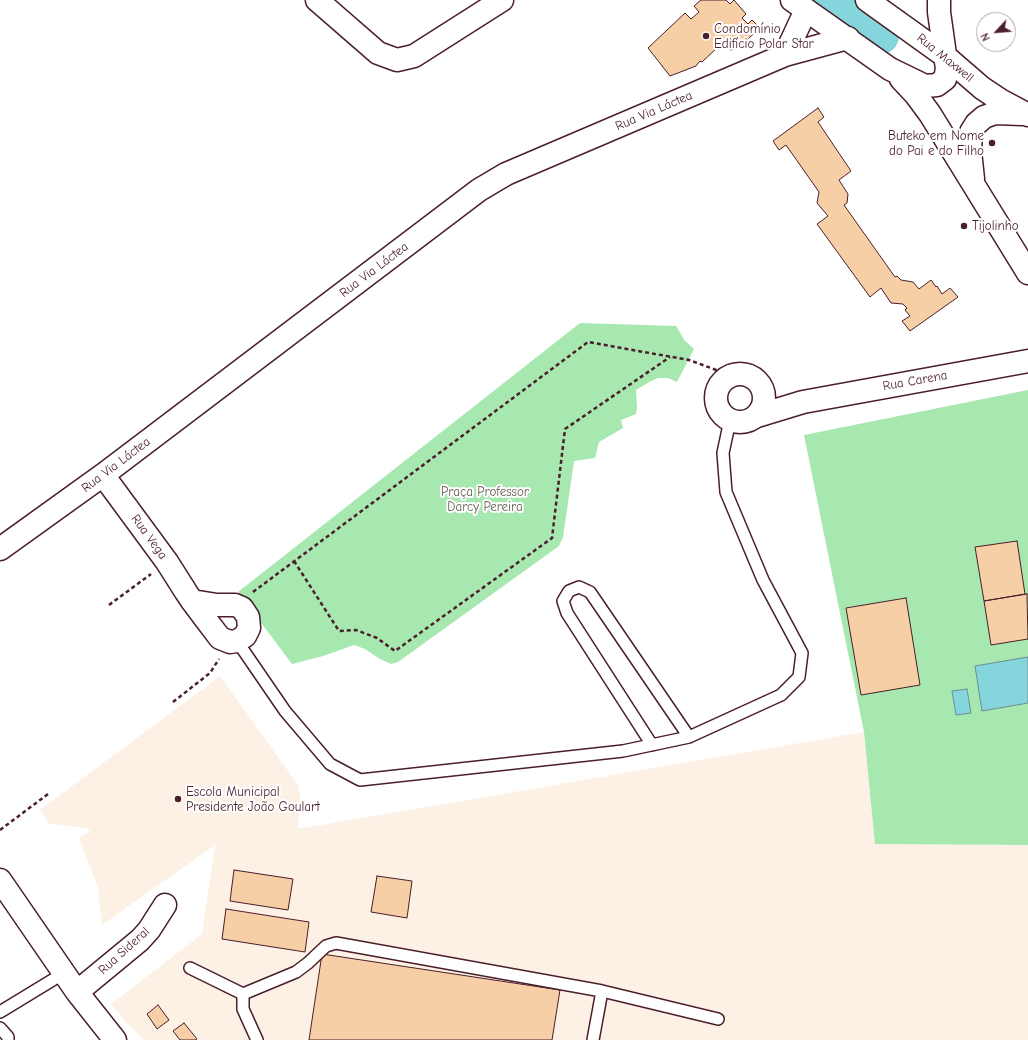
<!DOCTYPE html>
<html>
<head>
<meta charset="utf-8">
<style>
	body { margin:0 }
	#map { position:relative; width:1028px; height:1040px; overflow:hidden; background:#fff; font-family:"Comic Neue",sans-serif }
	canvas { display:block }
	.north { position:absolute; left:976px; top:12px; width:40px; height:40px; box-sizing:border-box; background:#fff; border:1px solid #b7a5aa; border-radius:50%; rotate:244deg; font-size:11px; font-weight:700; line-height:16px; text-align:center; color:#4a1f2b }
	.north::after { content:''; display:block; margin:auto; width:14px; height:18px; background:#4a1f2b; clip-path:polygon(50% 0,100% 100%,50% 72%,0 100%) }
</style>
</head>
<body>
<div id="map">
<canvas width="1028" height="1040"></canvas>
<div class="north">N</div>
</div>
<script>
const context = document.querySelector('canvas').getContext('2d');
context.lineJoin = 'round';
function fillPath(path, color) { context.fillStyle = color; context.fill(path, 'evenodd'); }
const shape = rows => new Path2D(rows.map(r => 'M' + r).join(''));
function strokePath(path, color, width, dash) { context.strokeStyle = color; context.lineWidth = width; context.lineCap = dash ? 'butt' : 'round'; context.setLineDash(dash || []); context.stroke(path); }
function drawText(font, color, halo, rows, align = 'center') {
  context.font = font + ' "Comic Neue",sans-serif'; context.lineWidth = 4; context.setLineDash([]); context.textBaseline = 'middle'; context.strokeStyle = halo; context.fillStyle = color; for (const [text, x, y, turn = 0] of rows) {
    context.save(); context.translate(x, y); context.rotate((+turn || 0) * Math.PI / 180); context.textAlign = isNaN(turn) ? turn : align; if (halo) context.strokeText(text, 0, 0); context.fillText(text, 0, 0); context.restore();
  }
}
fillPath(shape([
	[220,676,298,785,300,795,298,829,864,732,875,844,1028,845,1028,1040,145,1040,128,1025,111,1004,202,934,215,845,102,925,98,888,79,838,90,831,87,828,49,824,40,810]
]), '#fcf1e4');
fillPath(shape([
	[580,323,676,326,685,341,694,349,677,382,668,378,658,378,649,382,636,390,637,408,636,414,621,420,623,428,599,442,595,458,574,461,563,537,559,546,398,662,391,664,380,659,365,649,354,645,323,656,292,664,238,592],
	[1028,390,1028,845,875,844,864,732,804,435]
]), '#a7e7b0');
const water = shape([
	[1028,657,1028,703,982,711,975,666,1028,657],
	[967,689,971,713,956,715,952,691,967,689]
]);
fillPath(water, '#85d6dc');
strokePath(water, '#6d8d95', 1);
strokePath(shape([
	[830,0,881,36]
]), '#85d6dc', 36);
const building = shape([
	[701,0,726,0,730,4,734,0,746,14,742,18,748,24,752,20,760,28,738,48,730,50,725,45,718,47,702,62,700,61,696,66,670,76,648,48,685,13,691,19,699,12,694,6,701,0],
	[818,108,824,117,818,122,851,171,839,180,848,194,847,203,844,205,895,277,897,276,901,280,913,282,919,289,931,280,936,287,937,286,942,294,950,288,958,297,910,331,902,321,910,316,905,310,907,308,903,304,891,303,881,288,870,297,817,224,828,216,817,203,819,192,786,145,779,150,773,141,818,108],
	[1017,541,1025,594,984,601,975,547,1017,541],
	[1027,594,1028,639,991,645,984,601,1027,594],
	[906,598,920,685,861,695,846,608,906,598],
	[234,870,293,879,288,910,230,901,234,870],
	[377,876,412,881,407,918,371,912,377,876],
	[226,909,309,922,305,952,222,939,226,909],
	[322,954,560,990,552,1040,309,1040,322,954],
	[158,1005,169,1020,157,1029,147,1014,158,1005],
	[184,1023,197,1039,195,1040,180,1040,173,1031,184,1023]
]);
fillPath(building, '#f6cfa6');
strokePath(building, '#4a1f2b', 1);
const service = shape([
	[237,641,285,711,330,764,360,780,623,751,689,737,781,695,799,677,802,653,763,580,726,492,723,453,730,420],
	[652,745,567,613,563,601,569,591,579,587,590,592,689,737],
	[190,968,243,994,296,972,308,963,326,946,336,943,602,991,593,1040],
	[602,991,718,1019],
	[243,994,243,1009,257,1040],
	[0,1012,64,973],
	[0,1028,8,1037,8,1040]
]);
const minor = shape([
	[317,0,378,53,397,60,414,56,502,0],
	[785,55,806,10],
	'716 398a24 24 0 1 1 48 0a24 24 0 1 1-48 0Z',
	[757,416,803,402,1028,361],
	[103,475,167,562,186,592,192,601,207,621,220,638,230,642,237,641,245,636,249,628,248,617,242,608,235,605,217,605,192,601],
	[0,549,103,475,479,190,506,174,785,55,848,38],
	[0,880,77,992,115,1040],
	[77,992,140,940,149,930,165,905]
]);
const secondary = shape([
	[792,0,890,69,925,86,937,85,945,79,947,69,939,12,939,0],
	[867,0,945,56,982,88,1000,100,1028,115],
	[901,79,916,95,930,114,1028,273],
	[973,179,970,151,971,132,976,124,984,117,995,113,1022,114]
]);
strokePath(service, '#4a1f2b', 14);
strokePath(minor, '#4a1f2b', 25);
strokePath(secondary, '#4a1f2b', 25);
strokePath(shape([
	[294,561,339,631,356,630,377,638,395,651,552,538,565,429,670,357],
	[253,592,588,342,689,360,730,375],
	[109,605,151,574],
	[173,702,210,673,219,659],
	[0,830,48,794]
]), '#4a1f2b', 2.5, [4, 3]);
strokePath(service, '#fff', 11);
strokePath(minor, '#fff', 22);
strokePath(secondary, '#fff', 22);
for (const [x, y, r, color] of [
	[706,36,4,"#4a1f2b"],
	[992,143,4,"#4a1f2b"],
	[964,226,4,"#4a1f2b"],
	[178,799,4,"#4a1f2b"]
]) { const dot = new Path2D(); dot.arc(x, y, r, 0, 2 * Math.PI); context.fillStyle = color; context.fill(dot); strokePath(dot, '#fff', 1.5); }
drawText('13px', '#4a1f2b', '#fff', [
	["Condomínio",714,29],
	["Edifício Polar Star",714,44],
	["Buteko em Nome",984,136,"right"],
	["do Pai e do Filho",984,151,"right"],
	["Tijolinho",972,226],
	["Escola Municipal",186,792],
	["Presidente João Goulart",186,807]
], 'left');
drawText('13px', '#4a1f2b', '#fff', [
	["Rua Maxwell",945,58,39],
	["Rua Via Láctea",654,111,-23],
	["Rua Via Láctea",374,270,-37],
	["Rua Carena",915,381,-10],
	["Rua Via Láctea",116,465,-37],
	["Rua Vega",149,537,54],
	["Rua Sideral",124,951,-42]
]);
drawText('13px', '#665b53', '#fff', [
	["Praça Professor",485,492],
	["Darcy Pereira",485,507]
]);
</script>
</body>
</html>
